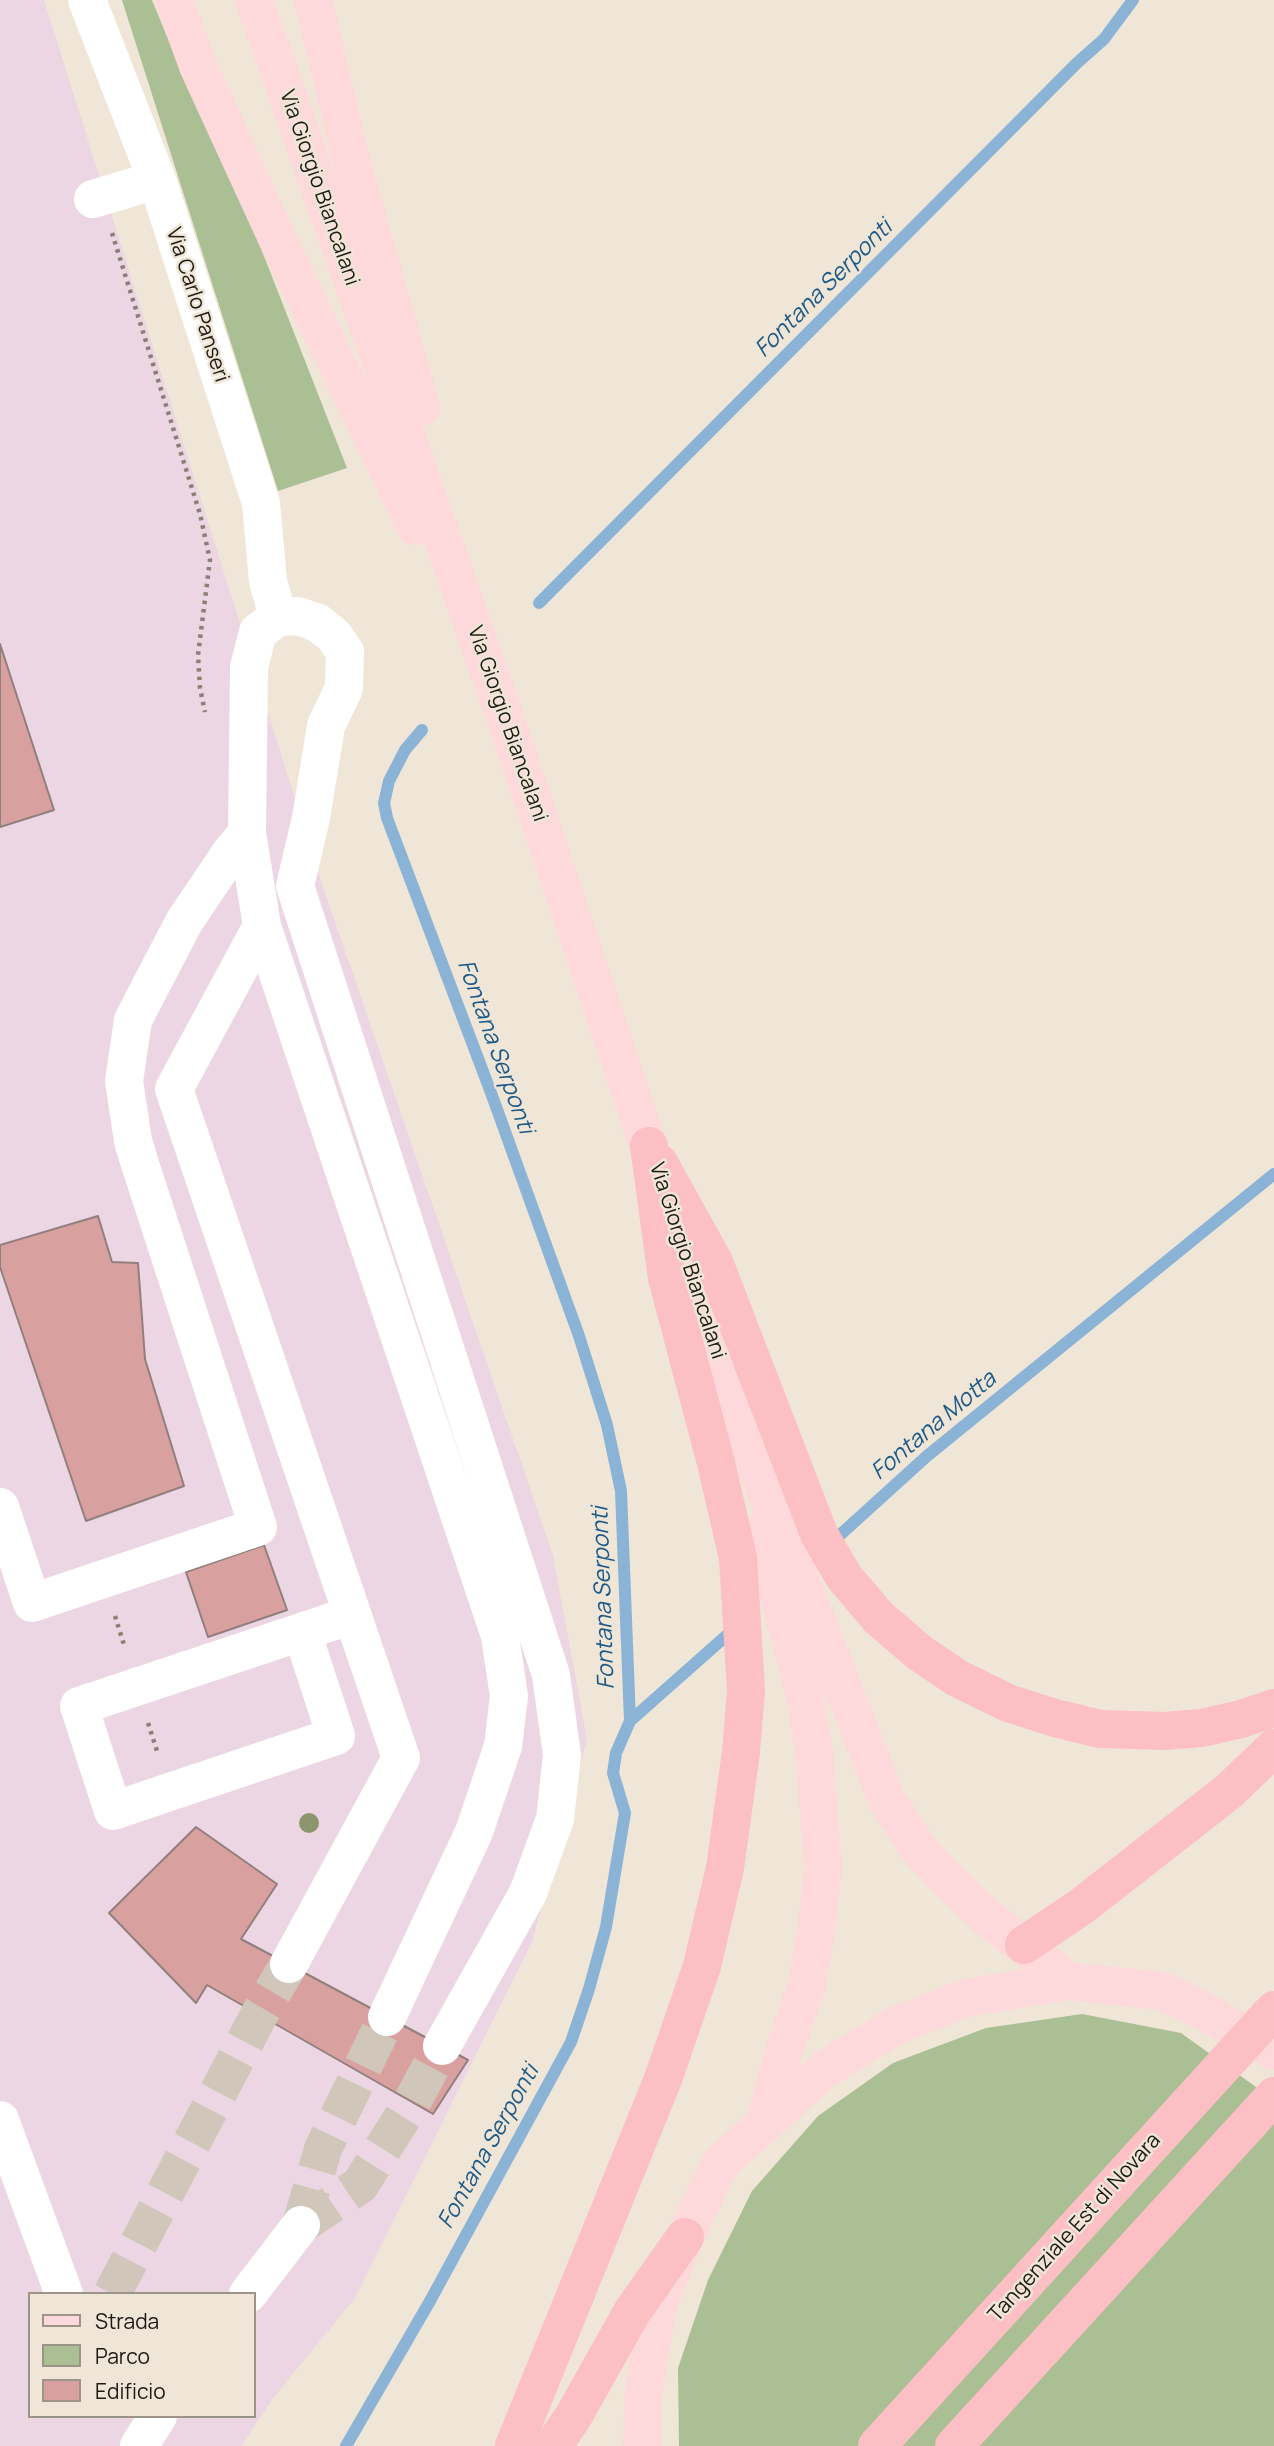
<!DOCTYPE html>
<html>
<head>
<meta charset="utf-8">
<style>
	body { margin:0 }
	#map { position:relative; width:1274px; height:2446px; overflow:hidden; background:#f0e6d7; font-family:Manrope,sans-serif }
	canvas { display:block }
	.legend { position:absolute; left:28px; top:2292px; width:228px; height:126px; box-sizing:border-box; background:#f0e6d7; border:2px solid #9c9489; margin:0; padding:9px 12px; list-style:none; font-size:21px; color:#1d1a15 }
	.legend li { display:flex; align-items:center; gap:14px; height:35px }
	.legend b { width:35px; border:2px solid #9c9489 }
</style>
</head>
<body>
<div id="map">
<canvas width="1274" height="2446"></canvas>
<ul class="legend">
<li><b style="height:9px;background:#fdd9dc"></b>Strada</li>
<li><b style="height:19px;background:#abbf95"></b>Parco</li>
<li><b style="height:19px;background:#d8a19f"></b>Edificio</li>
</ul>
</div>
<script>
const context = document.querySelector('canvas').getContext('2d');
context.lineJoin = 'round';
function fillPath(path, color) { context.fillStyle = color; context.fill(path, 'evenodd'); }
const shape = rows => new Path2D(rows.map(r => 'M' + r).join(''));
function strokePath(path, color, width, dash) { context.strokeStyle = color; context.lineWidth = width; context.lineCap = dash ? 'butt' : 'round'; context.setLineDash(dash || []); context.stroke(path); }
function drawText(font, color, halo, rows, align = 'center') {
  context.font = font + ' Manrope,sans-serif'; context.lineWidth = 5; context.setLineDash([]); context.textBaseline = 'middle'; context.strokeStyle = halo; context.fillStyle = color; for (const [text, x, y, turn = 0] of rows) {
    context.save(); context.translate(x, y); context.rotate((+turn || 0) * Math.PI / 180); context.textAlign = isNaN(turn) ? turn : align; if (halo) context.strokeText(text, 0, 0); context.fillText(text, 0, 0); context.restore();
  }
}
fillPath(shape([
	[0,0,44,0,322,884,553,1555,587,1739,532,1942,355,2298,274,2397,241,2446,0,2446],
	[30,2294,254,2294,254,2416,30,2416]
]), '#edd6e3');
fillPath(shape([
	[122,0,152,0,166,34,242,200,347,468,278,491],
	[1082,2014,1181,2033,1274,2100,1274,2446,679,2446,678,2368,708,2280,752,2191,818,2116,893,2063,986,2028]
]), '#abbf95');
strokePath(shape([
	[539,603,1077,63,1104,39,1133,0],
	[830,1544,927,1456,1274,1174],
	[630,1721,735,1628],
	[346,2446,430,2301,571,2042,589,1989,606,1927,625,1813,613,1773,616,1753,630,1721,621,1491,607,1425,579,1336,490,1090,387,818,384,803,389,781,405,750,422,730]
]), '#8bb3d5', 12);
const building = shape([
	[0,644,54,810,0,827,0,644],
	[98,1216,112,1262,138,1263,145,1359,184,1486,86,1521,0,1267,0,1245,98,1216],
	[264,1545,287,1610,208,1637,186,1572,264,1545],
	[196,1827,277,1884,241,1939,468,2060,433,2114,207,1985,196,2003,109,1913,196,1827]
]);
fillPath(building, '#d8a19f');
strokePath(building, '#917f7e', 2);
strokePath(shape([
	[301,2225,360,2185,412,2102,442,2046],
	[301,2225,323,2149,387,2017],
	[112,2294,259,2015,289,1964]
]), '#d0c7ba', 38, [38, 19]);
strokePath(shape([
	[112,233,200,514,210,560,198,655,200,688,205,712],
	[115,1616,125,1648],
	[148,1723,158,1754]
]), '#878177', 4.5, [3.5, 5]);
strokePath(shape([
	[87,0,157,180,261,503,268,581,278,617],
	[93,199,157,180],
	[262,926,174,1089,401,1758,289,1964],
	[0,1507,32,1603,258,1527,139,1161,133,1141,124,1081,133,1020,184,922,229,855,247,833],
	[302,1632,336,1736,113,1811,79,1706,352,1615],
	[387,2017,474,1832,503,1746,509,1696,500,1636,262,926,247,833,249,667,258,632,278,617,298,616,318,623,334,636,345,652,344,688,326,726,311,818,295,886,551,1675,562,1755,555,1819,528,1893,442,2046],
	[0,2120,64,2294],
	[248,2294,301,2225],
	[139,2446,158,2416]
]), '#fff', 38);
strokePath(shape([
	[174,0,198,66,276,236,415,526],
	[254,0,500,703,750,1451,887,1800,919,1849,941,1873,983,1914,1068,1981],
	[313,0,353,167,421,407],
	[762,1532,805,1696,814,1752,823,1867,816,1932,807,1984,783,2054,764,2125],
	[642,2446,643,2396,658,2306,685,2237,720,2164,825,2069,897,2025,966,1998,1068,1981,1161,1991,1193,2005,1274,2051]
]), '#fdd9dc', 38);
strokePath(shape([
	[659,1163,714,1262,819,1534,844,1577,879,1618,920,1653,957,1678,1008,1703,1055,1718,1100,1729,1165,1731,1202,1728,1241,1719,1274,1708],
	[1024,1945,1082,1906,1229,1791,1274,1748],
	[514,2446,663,2079,702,1966,725,1868,741,1752,746,1691,738,1558,716,1463,667,1278,649,1146],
	[553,2446,573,2417,632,2312,685,2237],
	[877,2446,1274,2010],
	[954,2446,1274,2096]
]), '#fbbfc4', 38);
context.fillStyle = '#8c966c';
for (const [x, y] of [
	[309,1823]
]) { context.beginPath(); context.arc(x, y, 10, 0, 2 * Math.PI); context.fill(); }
drawText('21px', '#1d1a15', '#f0e6d7', [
	["Via Giorgio Biancalani",319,188,71],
	["Via Carlo Panseri",197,305,72],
	["Via Giorgio Biancalani",507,724,71],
	["Via Giorgio Biancalani",687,1261,72],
	["Tangenziale Est di Novara",1075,2228,-48]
]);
drawText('italic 23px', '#1e5a87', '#f0e6d7', [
	["Fontana Serponti",824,289,-45],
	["Fontana Serponti",495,1047,70],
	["Fontana Motta",934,1426,-40],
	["Fontana Serponti",604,1598,-92],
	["Fontana Serponti",489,2147,-61]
]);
</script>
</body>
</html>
